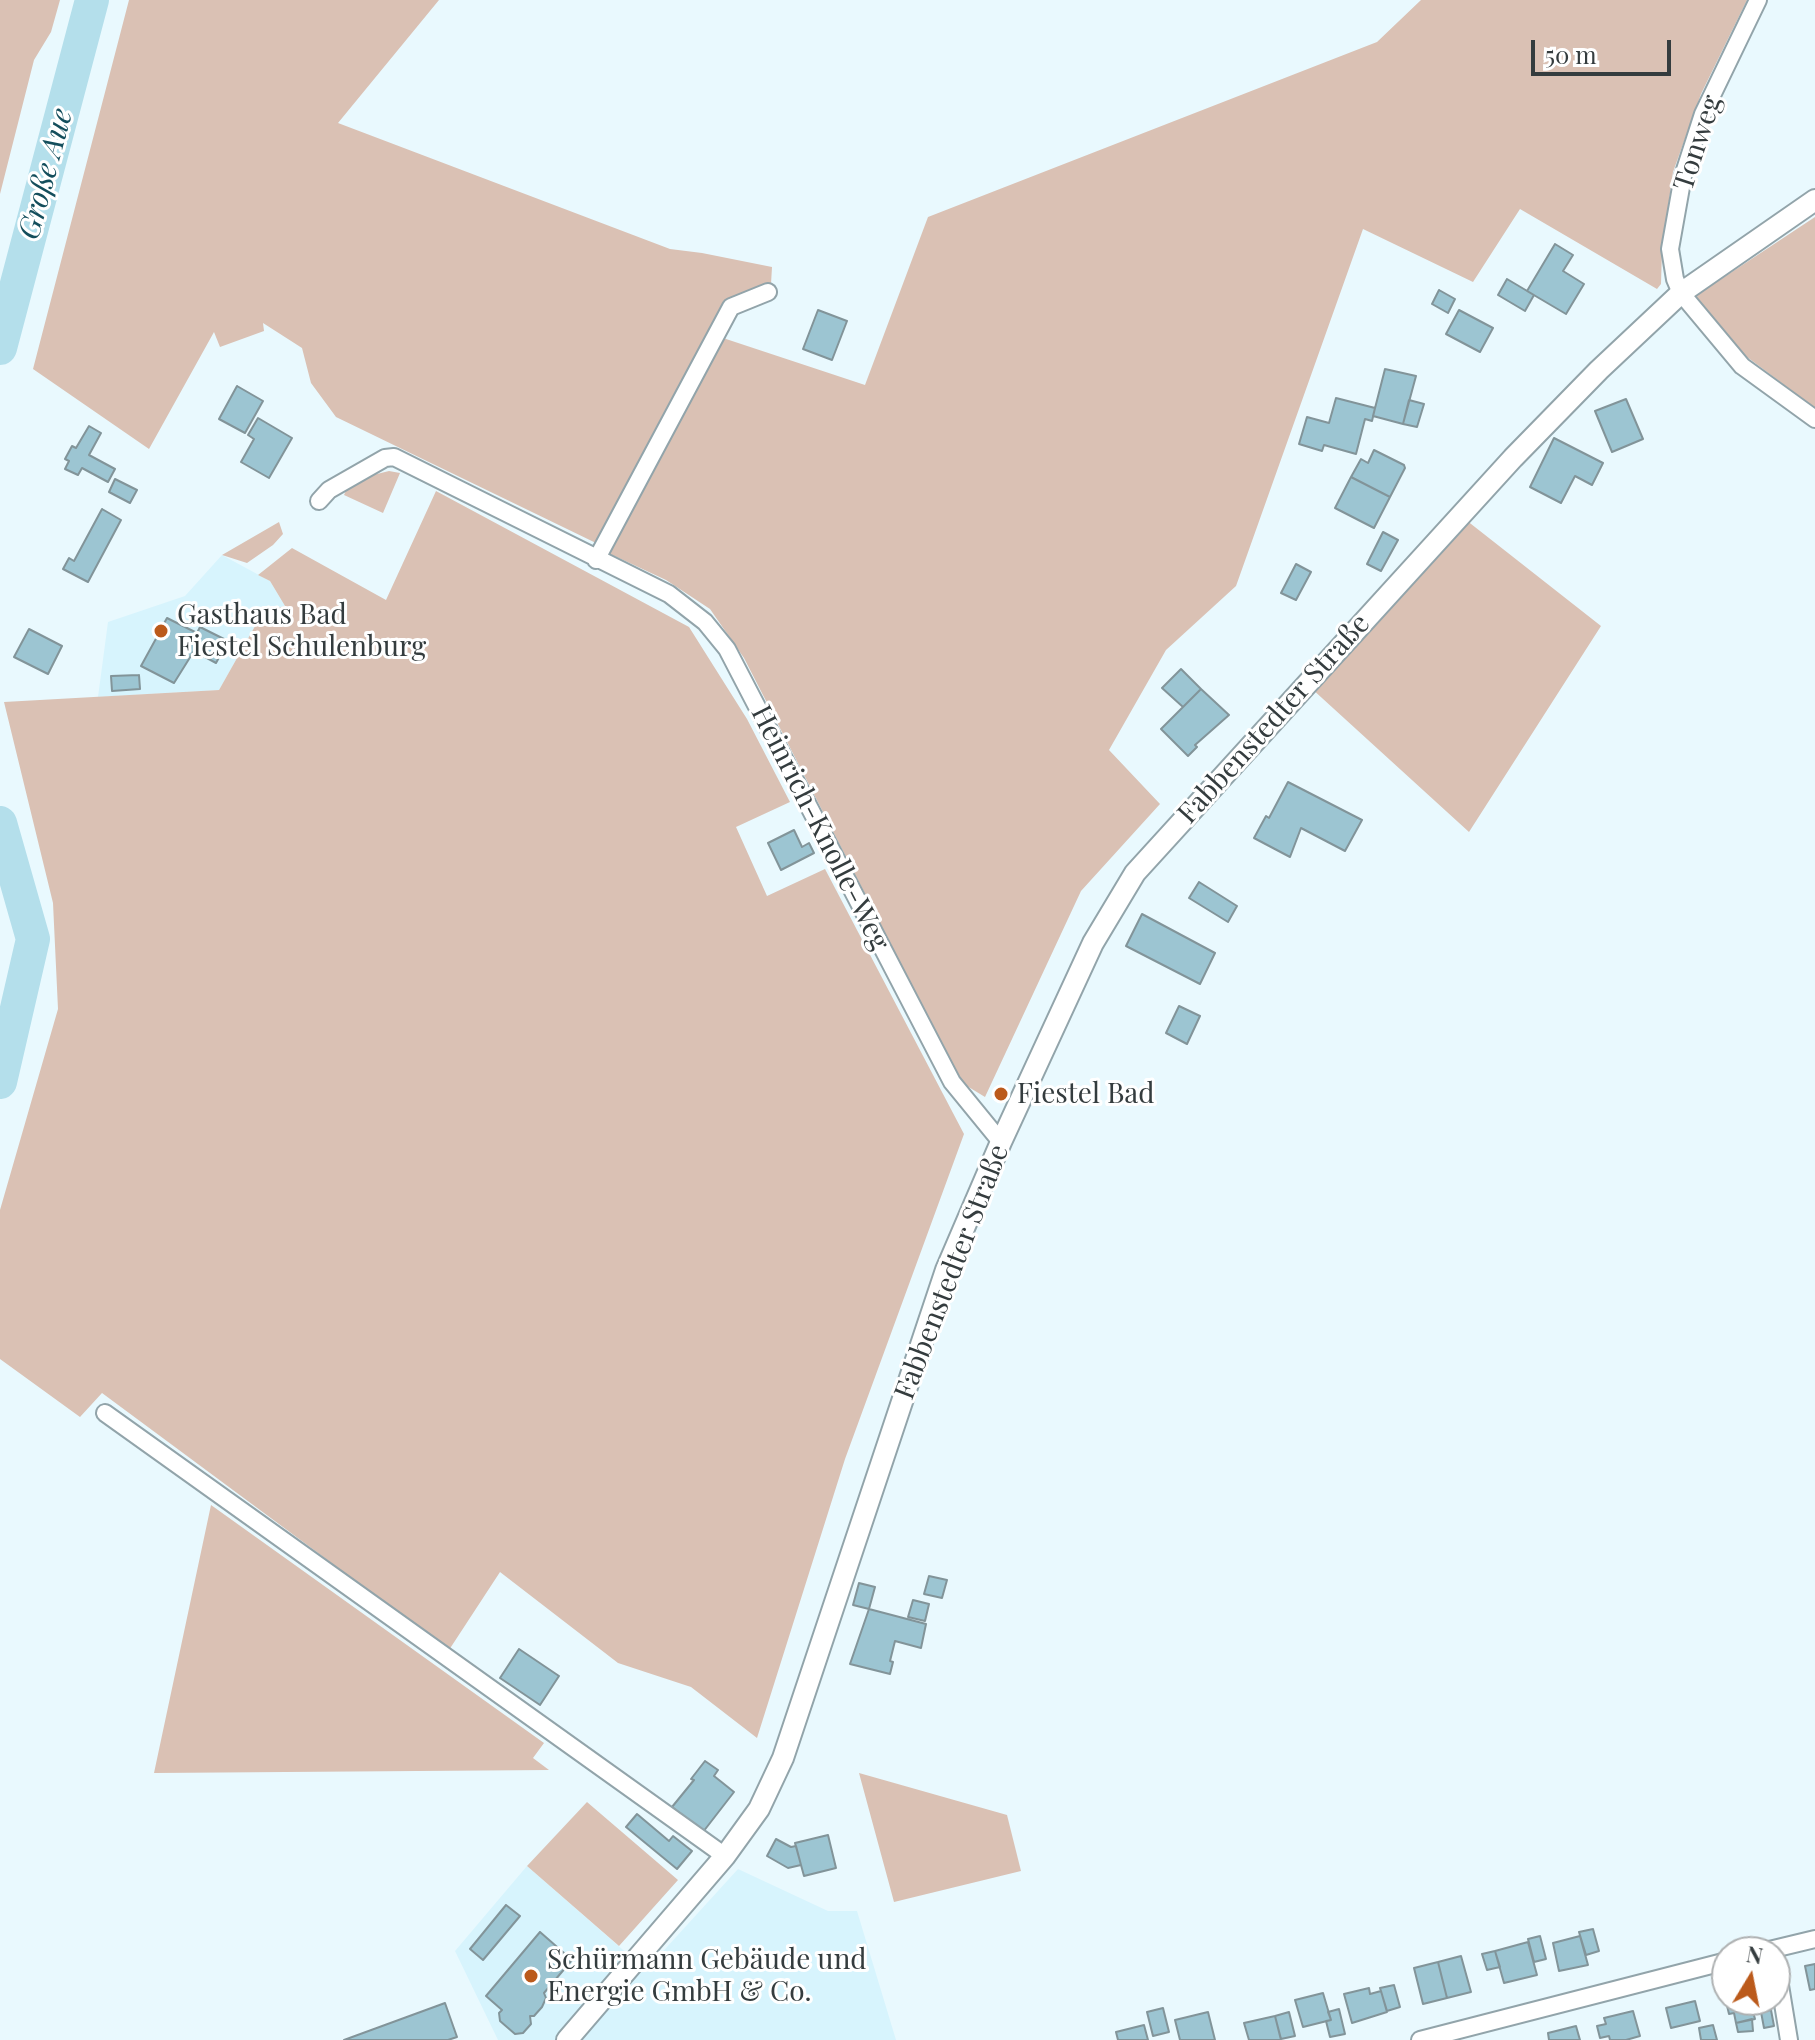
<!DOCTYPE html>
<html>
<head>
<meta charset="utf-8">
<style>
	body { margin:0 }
	#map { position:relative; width:1815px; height:2040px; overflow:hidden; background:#e9f9fe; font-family:"Playfair Display",serif }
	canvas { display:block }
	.north { position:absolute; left:1711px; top:1936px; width:80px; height:80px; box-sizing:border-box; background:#fff; border:2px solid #aeb1b2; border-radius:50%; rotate:10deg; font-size:22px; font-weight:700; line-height:32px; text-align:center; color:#343c3e }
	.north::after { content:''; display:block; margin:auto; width:28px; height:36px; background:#bb5a1b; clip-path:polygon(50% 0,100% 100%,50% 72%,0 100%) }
	.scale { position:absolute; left:1531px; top:40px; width:140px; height:36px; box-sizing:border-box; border:4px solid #343c3e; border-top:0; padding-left:10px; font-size:24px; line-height:28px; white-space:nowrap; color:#343c3e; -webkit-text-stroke:6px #fff; paint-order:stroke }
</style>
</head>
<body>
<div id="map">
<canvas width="1815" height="2040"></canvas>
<div class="north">N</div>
<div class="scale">50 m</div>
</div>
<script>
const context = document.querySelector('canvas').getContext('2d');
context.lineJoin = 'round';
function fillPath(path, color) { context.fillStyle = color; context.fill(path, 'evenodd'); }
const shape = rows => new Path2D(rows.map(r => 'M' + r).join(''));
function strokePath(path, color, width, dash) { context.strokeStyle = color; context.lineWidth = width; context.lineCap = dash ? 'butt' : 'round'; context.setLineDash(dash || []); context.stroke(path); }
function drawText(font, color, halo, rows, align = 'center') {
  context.font = font + ' "Playfair Display",serif'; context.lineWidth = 6; context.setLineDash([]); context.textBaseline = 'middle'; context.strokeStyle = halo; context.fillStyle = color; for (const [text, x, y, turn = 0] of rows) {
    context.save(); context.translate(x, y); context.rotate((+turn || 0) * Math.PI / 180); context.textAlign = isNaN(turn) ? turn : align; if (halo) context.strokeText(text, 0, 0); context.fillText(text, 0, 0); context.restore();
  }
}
fillPath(shape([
	[222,555,270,581,285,606,263,612,219,690,98,697,108,622,185,596],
	[527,1866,646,1970,738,1869,828,1911,857,1911,896,2040,498,2040,455,1951]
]), '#d7f4fd');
fillPath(shape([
	[0,0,60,0,51,32,34,60,0,194],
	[129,0,439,0,338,123,670,249,702,253,772,267,771,284,729,302,598,544,336,417,311,383,302,348,263,323,264,331,220,347,214,332,149,449,33,369],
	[1421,0,1747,0,1701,94,1673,172,1662,250,1661,284,1657,289,1520,209,1473,282,1363,229,1236,586,1166,650,1109,750,1160,804,1081,891,985,1097,962,1083,744,658,710,609,666,580,606,552,720,337,865,385,928,217,1377,42],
	[1815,217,1815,408,1747,357,1694,297],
	[389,471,400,473,383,513,344,495,349,484,369,476],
	[436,491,689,627,747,719,790,802,736,827,767,896,825,869,964,1134,845,1459,757,1738,691,1687,618,1663,500,1572,449,1650,102,1393,80,1417,0,1359,0,1210,58,1009,53,903,4,702,219,690,263,612,285,606,270,581,258,575,292,548,386,600],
	[1466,520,1601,626,1469,832,1311,688],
	[279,522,283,534,273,545,247,563,222,555],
	[211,1505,544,1743,533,1758,549,1770,154,1773],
	[859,1773,1007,1815,1021,1871,894,1902],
	[587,1802,678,1880,619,1946,527,1866]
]), '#dac1b4');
strokePath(shape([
	[0,348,92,0],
	[0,823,33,939,0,1082]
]), '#b4dfeb', 34);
const building = shape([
	[1555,244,1573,255,1563,271,1584,284,1566,314,1527,291,1555,244],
	[1507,279,1534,295,1525,311,1498,295,1507,279],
	[1439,290,1455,299,1448,313,1432,304,1439,290],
	[818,310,847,321,832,360,803,349,818,310],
	[1459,310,1493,328,1480,352,1446,334,1459,310],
	[1385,369,1416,376,1403,424,1373,416,1385,369],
	[237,386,263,401,245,433,219,419,237,386],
	[1336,398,1375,408,1372,421,1365,419,1356,454,1324,445,1322,451,1299,444,1307,417,1329,423,1336,398],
	[1626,399,1643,439,1612,452,1595,411,1626,399],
	[1409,400,1424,404,1417,427,1403,424,1409,400],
	[258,418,292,438,269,478,241,462,254,439,248,435,258,418],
	[89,426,101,433,89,455,115,469,108,482,82,468,78,475,65,469,69,461,65,459,72,446,76,448,89,426],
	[1554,438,1603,463,1592,485,1575,476,1561,503,1530,487,1554,438],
	[1374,450,1404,465,1405,468,1390,497,1351,477,1361,459,1368,463,1374,450],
	[1351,477,1390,497,1374,528,1335,508,1351,477],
	[115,479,137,490,130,503,109,492,115,479],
	[102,509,121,520,88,582,63,569,69,558,74,561,102,509],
	[1383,532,1398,540,1381,571,1367,564,1383,532],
	[1296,564,1311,572,1296,600,1281,593,1296,564],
	[167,618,197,633,200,627,228,641,216,663,194,651,174,683,141,666,158,635,153,633,158,625,162,627,167,618],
	[29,629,62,646,48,674,14,657,29,629],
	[1181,669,1201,689,1183,707,1162,688,1181,669],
	[139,675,140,689,112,691,111,676,139,675],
	[1201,689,1229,715,1195,745,1197,747,1188,756,1161,729,1201,689],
	[1288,782,1362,820,1345,851,1301,828,1290,857,1254,838,1266,816,1269,818,1288,782],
	[794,830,802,847,809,843,814,853,781,870,768,843,794,830],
	[1199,882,1237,906,1228,922,1189,898,1199,882],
	[1142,914,1215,953,1200,984,1126,946,1142,914],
	[1179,1006,1200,1016,1187,1044,1166,1033,1179,1006],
	[929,1576,947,1580,942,1598,924,1594,929,1576],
	[859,1583,875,1587,869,1609,853,1605,859,1583],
	[913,1600,929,1604,925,1621,908,1617,913,1600],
	[869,1609,926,1624,921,1648,895,1641,890,1661,893,1662,890,1674,850,1664,869,1609],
	[519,1649,559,1676,540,1705,500,1678,519,1649],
	[705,1761,718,1770,714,1776,734,1792,703,1832,672,1807,694,1780,691,1779,705,1761],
	[637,1814,669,1841,673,1836,692,1851,677,1869,626,1827,637,1814],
	[828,1835,836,1868,804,1876,795,1843,828,1835],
	[776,1839,791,1847,796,1846,801,1865,788,1868,767,1856,776,1839],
	[506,1905,520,1916,483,1960,470,1949,506,1905],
	[1593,1929,1599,1951,1586,1955,1579,1932,1593,1929],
	[540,1932,572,1960,544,1993,546,1998,542,2007,534,2016,530,2016,531,2024,523,2033,515,2034,500,2021,499,2013,502,2010,486,1996,540,1932],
	[1540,1936,1546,1959,1534,1962,1528,1939,1540,1936],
	[1580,1936,1588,1965,1559,1971,1553,1943,1580,1936],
	[1528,1942,1537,1975,1504,1983,1495,1951,1528,1942],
	[1495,1951,1500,1967,1487,1970,1482,1954,1495,1951],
	[1461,1956,1471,1992,1447,1998,1438,1962,1461,1956],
	[1438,1962,1447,1998,1423,2004,1414,1968,1438,1962],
	[1815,1964,1815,1989,1810,1990,1805,1966,1815,1964],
	[1394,1985,1400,2007,1387,2011,1380,1988,1394,1985],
	[1369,1988,1370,1994,1381,1991,1387,2012,1352,2023,1344,1994,1369,1988],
	[1727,1992,1727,2000,1757,2000,1759,2006,1752,2008,1755,2019,1736,2023,1734,2013,1729,2014,1724,1993,1727,1992],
	[1323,1993,1331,2020,1303,2027,1295,2000,1323,1993],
	[1695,2001,1700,2021,1671,2028,1666,2008,1695,2001],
	[445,2003,457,2037,448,2040,344,2040,445,2003],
	[1163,2008,1169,2032,1153,2036,1147,2012,1163,2008],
	[1339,2009,1345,2034,1330,2037,1326,2021,1331,2020,1328,2012,1339,2009],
	[1771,2010,1774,2026,1764,2028,1761,2012,1771,2010],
	[1633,2011,1640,2036,1626,2040,1610,2040,1609,2036,1600,2038,1597,2026,1606,2024,1604,2018,1633,2011],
	[1208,2012,1215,2040,1180,2040,1175,2020,1208,2012],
	[1289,2012,1295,2036,1281,2039,1275,2016,1289,2012],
	[1275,2016,1281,2040,1249,2040,1244,2023,1275,2016],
	[1752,2019,1753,2031,1738,2032,1736,2023,1752,2019],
	[1144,2025,1148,2040,1118,2040,1116,2032,1144,2025],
	[1713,2025,1717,2040,1701,2040,1699,2028,1713,2025],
	[1576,2026,1580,2040,1549,2040,1548,2033,1576,2026]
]);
fillPath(building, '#9cc5d2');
strokePath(building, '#829499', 2);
const minor = shape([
	[1758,0,1703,114,1683,176,1670,249,1675,279,1681,293,1742,366,1815,419],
	[319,501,329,490,385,458,394,457,669,594,705,622,727,649,952,1082,1001,1142],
	[596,560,731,307,768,292],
	[105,1413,725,1856],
	[1761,1952,1815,1939],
	[1775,1955,1789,2040],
	[1420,2040,1727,1961]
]);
const tertiary = shape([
	[567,2040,725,1856,759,1809,783,1758,946,1270,1001,1142,1093,943,1135,873,1513,458,1599,370,1681,293,1815,200]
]);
strokePath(minor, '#92a4aa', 20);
strokePath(tertiary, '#92a4aa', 24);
strokePath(minor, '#fff', 16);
strokePath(tertiary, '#fff', 20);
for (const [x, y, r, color] of [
	[161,631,8,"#bb5a1b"],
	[1001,1094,8,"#bb5a1b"],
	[531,1976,8,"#bb5a1b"]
]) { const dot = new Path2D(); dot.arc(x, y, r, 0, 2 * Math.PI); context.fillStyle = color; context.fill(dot); strokePath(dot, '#fff', 3); }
drawText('28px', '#343c3e', '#fff', [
	["Tonweg",1698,143,-72],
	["Fabbenstedter Straße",1274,719,-48],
	["Heinrich-Knolle-Weg",820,828,63],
	["Fabbenstedter Straße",952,1272,-69]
]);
drawText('28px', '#343c3e', '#fff', [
	["Gasthaus Bad",177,615],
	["Fiestel Schulenburg",177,647],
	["Fiestel Bad",1017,1094],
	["Schürmann Gebäude und",547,1960],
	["Energie GmbH & Co.",547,1992]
], 'left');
drawText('italic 30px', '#144e5c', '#fff', [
	["Große Aue",46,174,-75]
]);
</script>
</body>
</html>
